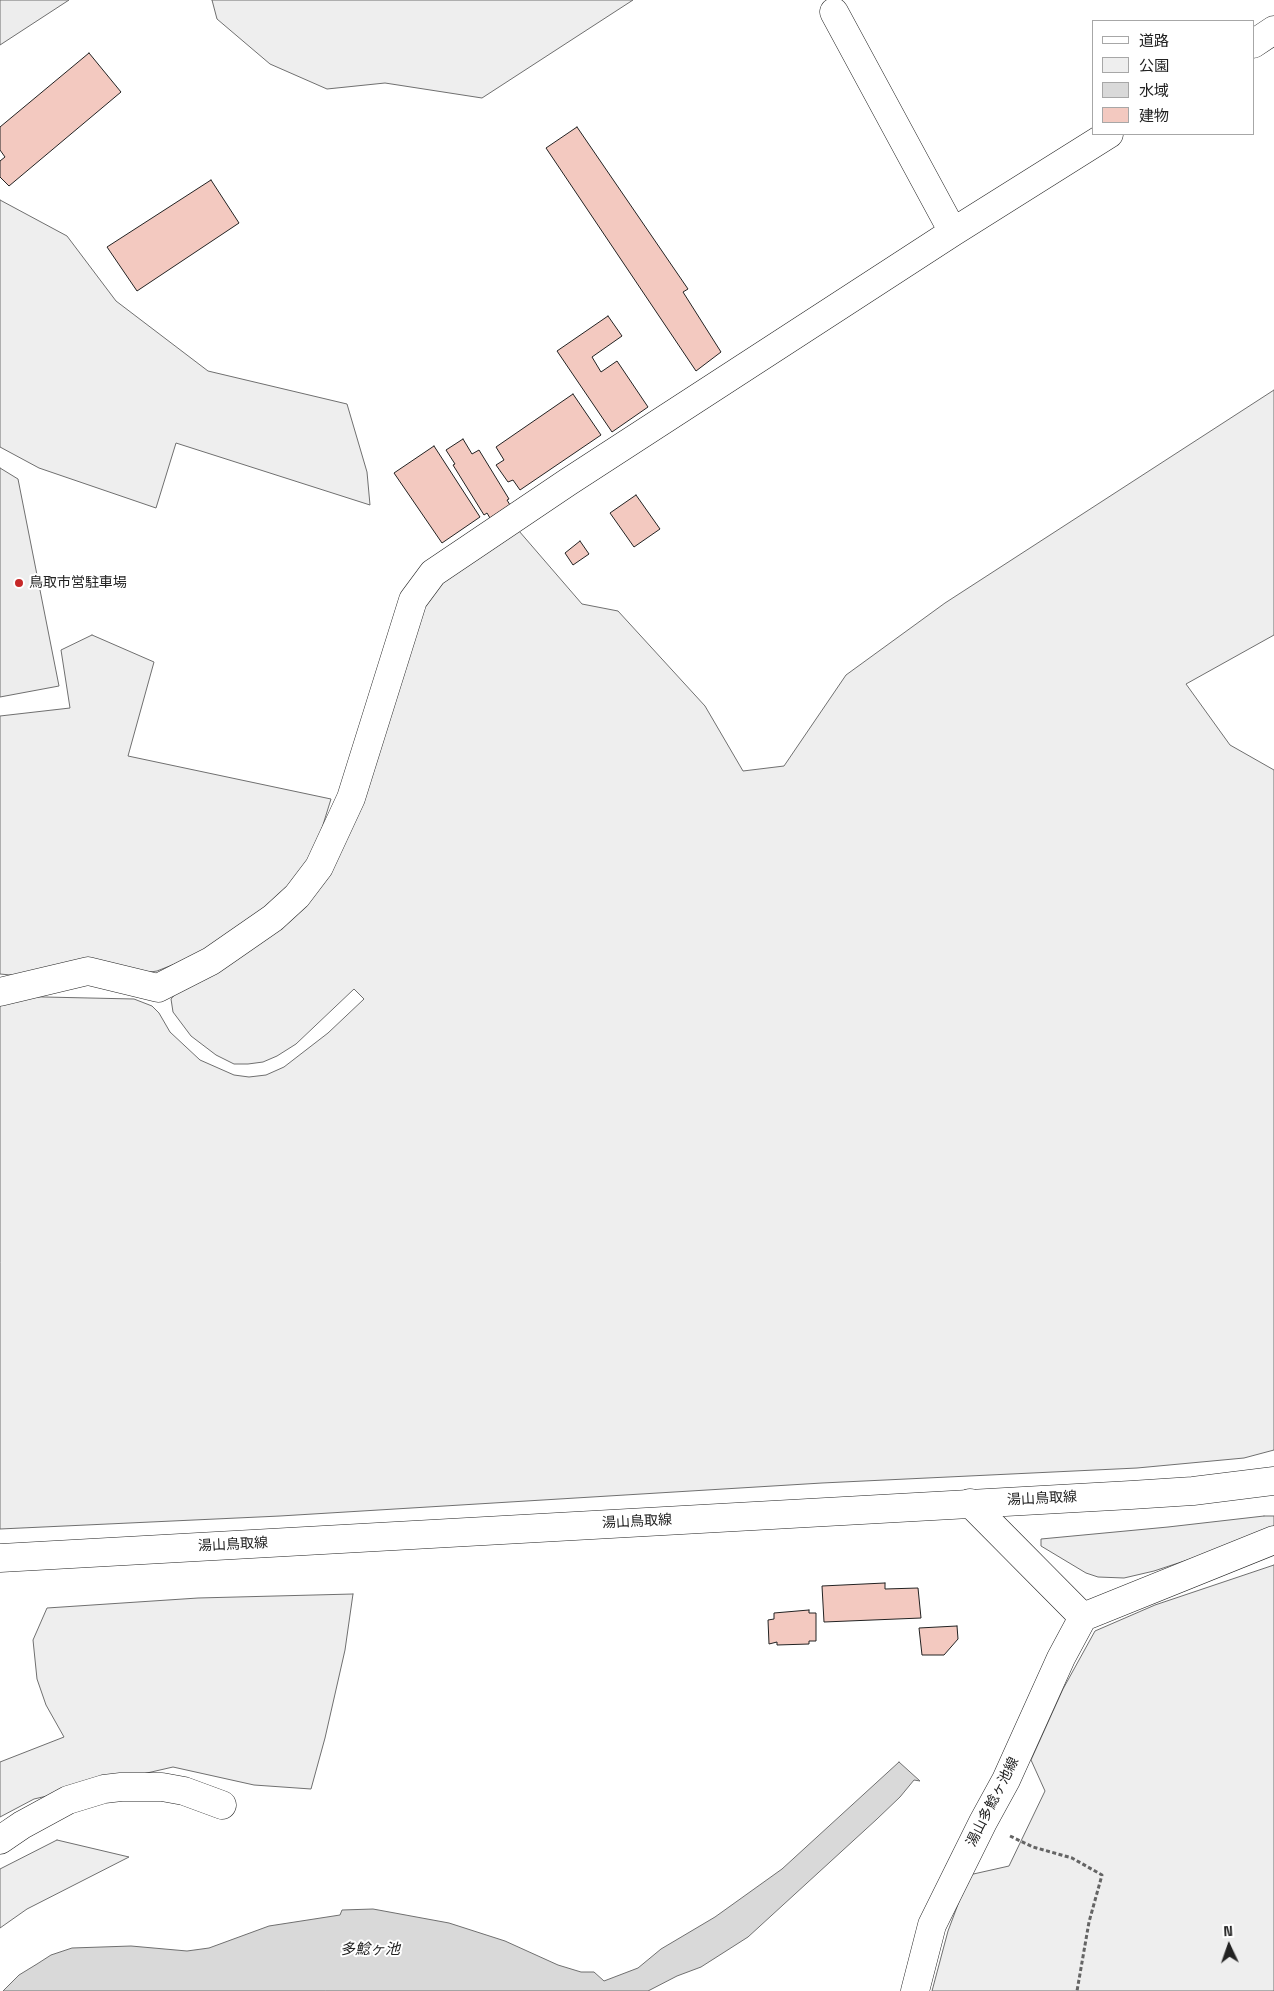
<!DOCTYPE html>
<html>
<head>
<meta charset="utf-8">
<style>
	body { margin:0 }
	#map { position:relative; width:1274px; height:1991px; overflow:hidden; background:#fff; font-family:"Space Grotesk","Noto Sans JP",sans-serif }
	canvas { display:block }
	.legend { position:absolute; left:1092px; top:20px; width:162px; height:115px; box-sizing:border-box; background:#fff; border:1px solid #a7a7a7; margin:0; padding:6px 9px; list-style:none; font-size:15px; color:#222 }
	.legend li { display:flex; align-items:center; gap:10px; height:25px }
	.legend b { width:25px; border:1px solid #a7a7a7 }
	.north { position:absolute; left:1204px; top:1921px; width:50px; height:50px; -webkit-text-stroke:4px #fff; paint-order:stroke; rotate:357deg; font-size:14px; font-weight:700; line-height:20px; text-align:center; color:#222 }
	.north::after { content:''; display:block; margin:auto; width:18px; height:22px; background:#222; clip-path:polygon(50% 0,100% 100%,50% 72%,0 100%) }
</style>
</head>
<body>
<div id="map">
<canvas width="1274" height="1991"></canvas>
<ul class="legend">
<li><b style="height:6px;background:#fff"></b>道路</li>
<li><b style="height:14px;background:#eee"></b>公園</li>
<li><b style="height:14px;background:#d9d9d9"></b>水域</li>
<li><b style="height:14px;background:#f3c9c0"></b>建物</li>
</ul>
<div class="north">N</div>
</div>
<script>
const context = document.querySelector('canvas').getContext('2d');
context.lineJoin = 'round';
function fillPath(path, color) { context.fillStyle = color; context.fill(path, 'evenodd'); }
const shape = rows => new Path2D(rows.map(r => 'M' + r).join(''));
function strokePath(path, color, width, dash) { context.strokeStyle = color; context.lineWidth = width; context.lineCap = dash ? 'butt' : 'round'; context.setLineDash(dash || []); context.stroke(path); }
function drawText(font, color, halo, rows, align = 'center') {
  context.font = font + ' "Space Grotesk","Noto Sans JP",sans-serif'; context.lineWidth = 4; context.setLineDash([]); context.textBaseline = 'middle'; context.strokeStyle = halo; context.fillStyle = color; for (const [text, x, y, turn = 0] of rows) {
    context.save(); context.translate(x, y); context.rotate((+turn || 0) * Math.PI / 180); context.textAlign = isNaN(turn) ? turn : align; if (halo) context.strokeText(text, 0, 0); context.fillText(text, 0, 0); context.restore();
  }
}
const green = shape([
	[212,0,633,0,482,98,385,83,327,89,270,64,217,19,212,0],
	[0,200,67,236,116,301,208,371,347,404,367,472,370,505,176,443,156,508,39,468,0,447,0,200],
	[1274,390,1274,635,1186,684,1230,745,1274,770,1274,1450,1244,1458,1137,1468,822,1483,280,1516,0,1529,0,996,134,999,152,1006,159,1013,170,1032,200,1060,234,1075,249,1077,266,1075,284,1067,328,1033,364,999,354,989,296,1044,277,1056,263,1062,248,1064,234,1064,216,1055,191,1036,173,1012,171,999,176,993,280,927,418,611,443,580,519,531,582,604,618,611,705,706,743,771,784,766,846,675,945,603,1274,390],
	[92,635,154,662,128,756,331,799,313,857,297,880,255,919,190,958,157,971,117,977,63,980,0,974,0,716,70,708,61,650,92,635],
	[1264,1516,1274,1516,1274,1529,1236,1544,1154,1571,1124,1578,1098,1577,1086,1573,1041,1546,1041,1539,1168,1527,1264,1516],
	[1274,1565,1274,1991,932,1991,948,1931,969,1875,1009,1866,1045,1791,1031,1760,1063,1689,1095,1631,1155,1605,1274,1565],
	[353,1594,345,1650,325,1738,311,1789,254,1785,173,1767,34,1799,0,1817,0,1762,64,1737,46,1705,37,1679,33,1640,47,1608,198,1598,353,1594],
	[57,1840,129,1857,27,1909,0,1928,0,1869,57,1840]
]);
fillPath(green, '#eee');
strokePath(green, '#6f6f6f', 1);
const parking = shape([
	[0,0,69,0,0,45,0,0],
	[0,468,18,479,59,686,0,697,0,468]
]);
fillPath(parking, '#ededed');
strokePath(parking, '#6f6f6f', 1);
const water = shape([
	[899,1762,920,1781,914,1780,900,1797,877,1819,748,1937,701,1967,677,1976,648,1991,3,1991,19,1975,37,1964,51,1955,72,1948,131,1946,187,1951,209,1948,269,1926,340,1915,342,1910,373,1909,449,1923,505,1941,558,1965,581,1972,594,1972,604,1981,638,1968,661,1949,715,1917,782,1869,899,1762]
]);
fillPath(water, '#d9d9d9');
strokePath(water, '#6f6f6f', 1);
const building = shape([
	[89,53,121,92,9,186,0,177,0,161,5,157,0,150,0,127,89,53],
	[577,127,688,289,683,292,721,352,696,371,546,148,577,127],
	[211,180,239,223,137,291,107,247,211,180],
	[608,316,622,336,592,357,601,372,617,361,648,407,612,432,557,351,608,316],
	[573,394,601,435,520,490,513,480,508,482,496,465,504,460,496,447,573,394],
	[463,439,472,454,479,450,509,499,507,500,510,505,490,518,487,513,484,515,453,465,455,464,446,450,463,439],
	[434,446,480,517,442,543,394,473,434,446],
	[636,495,660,529,634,547,610,513,636,495],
	[580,541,589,554,573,565,565,553,580,541],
	[885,1583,885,1589,918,1588,921,1618,824,1622,822,1586,885,1583],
	[809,1610,809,1613,816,1613,816,1641,809,1641,809,1644,777,1645,777,1642,769,1644,768,1620,774,1619,774,1613,809,1610],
	[957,1626,958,1639,944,1655,922,1655,919,1628,957,1626]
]);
fillPath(building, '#f3c9c0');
strokePath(building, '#222', 1);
const minor = shape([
	[834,12,953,232],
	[1253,44,1274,30],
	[0,992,88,971,158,988,211,961,273,918,297,896,319,867,351,798,413,600,433,573,568,482,953,232,1109,134],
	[970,1503,1083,1617],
	[1083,1617,1274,1540],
	[0,1840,22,1825,68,1800,104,1789,121,1787,162,1787,184,1791,222,1805],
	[915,1991,932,1925,983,1822,1006,1780,1061,1658,1083,1617]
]);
const secondary = shape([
	[0,1558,1131,1495,1193,1491,1274,1481]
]);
strokePath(minor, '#222', 29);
strokePath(secondary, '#222', 29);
strokePath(shape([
	[1010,1836,1033,1847,1072,1858,1102,1875,1089,1922,1077,1991]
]), '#646464', 3, [4, 2.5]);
strokePath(minor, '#fff', 28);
strokePath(secondary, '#fff', 28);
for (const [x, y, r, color] of [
	[19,583,5,"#c62828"]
]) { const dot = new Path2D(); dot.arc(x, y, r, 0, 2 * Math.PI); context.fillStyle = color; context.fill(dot); strokePath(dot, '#fff', 2); }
drawText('14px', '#222', '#fff', [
	["鳥取市営駐車場",29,583]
], 'left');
drawText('14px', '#222', '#fff', [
	["湯山鳥取線",1042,1499,-3],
	["湯山鳥取線",637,1522,-3],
	["湯山鳥取線",233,1545,-3],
	["湯山多鯰ヶ池線",993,1802,-63]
]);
drawText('italic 15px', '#222', '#fff', [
	["多鯰ヶ池",370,1950]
]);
</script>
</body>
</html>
